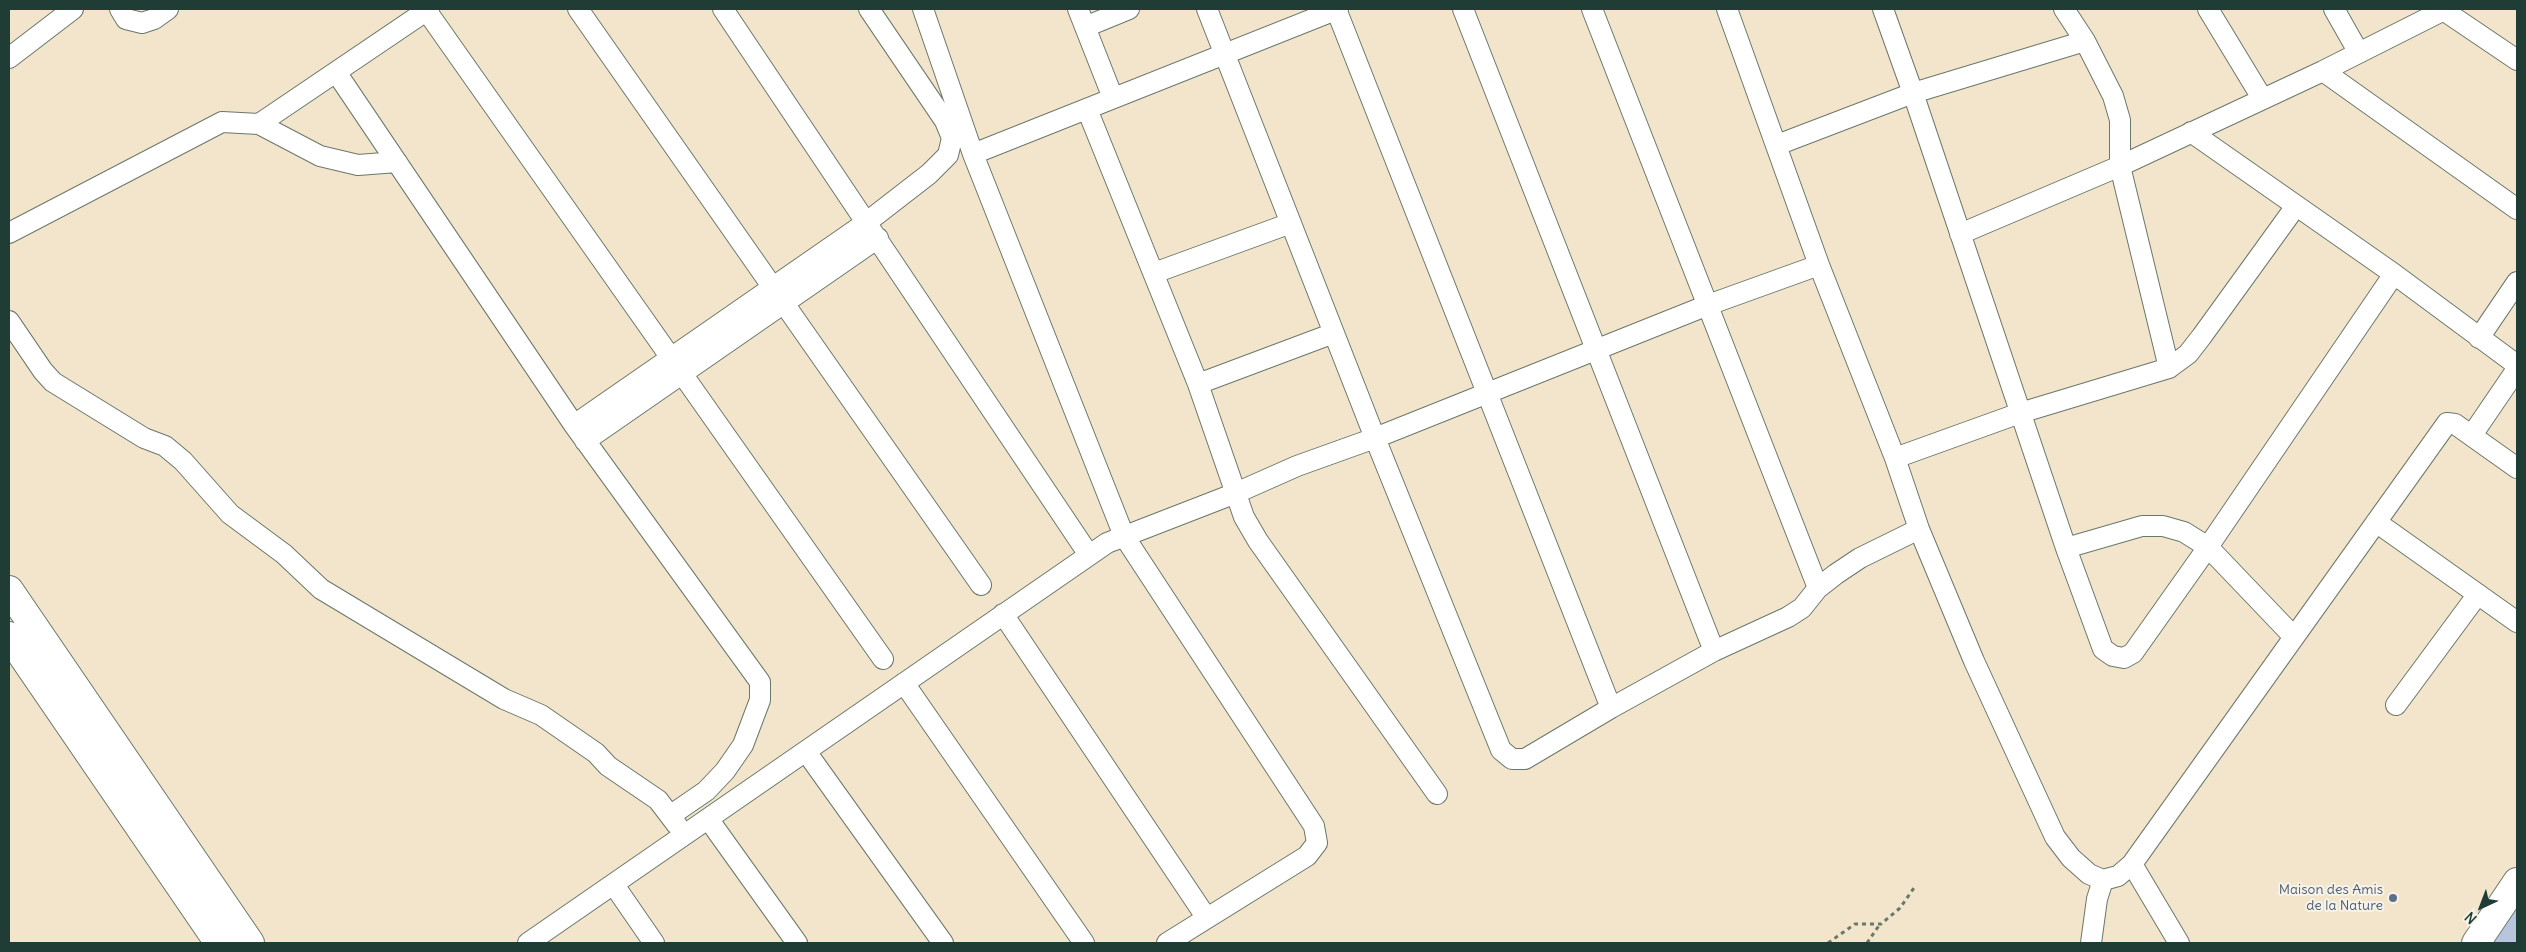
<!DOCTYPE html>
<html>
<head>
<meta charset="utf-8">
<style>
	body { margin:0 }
	#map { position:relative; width:2526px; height:952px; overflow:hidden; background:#f2e5cc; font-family:Delius,sans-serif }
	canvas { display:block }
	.frame { position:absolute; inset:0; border:10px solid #1f3d34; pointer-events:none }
	.north { position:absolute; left:2456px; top:882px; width:50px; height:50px; -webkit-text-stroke:4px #f7f3e8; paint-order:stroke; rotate:223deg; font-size:14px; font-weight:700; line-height:20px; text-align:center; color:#1f3d34 }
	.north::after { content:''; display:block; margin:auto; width:18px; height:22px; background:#1f3d34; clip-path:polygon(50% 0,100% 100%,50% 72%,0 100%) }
</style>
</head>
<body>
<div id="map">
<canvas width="2526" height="952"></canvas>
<div class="frame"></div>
<div class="north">N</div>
</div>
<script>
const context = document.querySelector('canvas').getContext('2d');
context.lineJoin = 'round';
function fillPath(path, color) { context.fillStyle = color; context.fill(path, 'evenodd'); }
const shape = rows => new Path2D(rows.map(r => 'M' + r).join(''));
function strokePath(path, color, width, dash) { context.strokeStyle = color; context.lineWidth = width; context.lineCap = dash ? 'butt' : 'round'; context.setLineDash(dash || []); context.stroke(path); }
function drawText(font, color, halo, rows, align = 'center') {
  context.font = font + ' Delius,sans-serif'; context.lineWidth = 4; context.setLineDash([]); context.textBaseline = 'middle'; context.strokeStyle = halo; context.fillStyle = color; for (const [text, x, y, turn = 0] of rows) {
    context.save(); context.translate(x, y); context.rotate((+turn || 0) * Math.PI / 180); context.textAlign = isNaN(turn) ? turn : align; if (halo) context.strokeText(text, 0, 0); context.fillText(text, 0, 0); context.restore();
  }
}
fillPath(shape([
	[2517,908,2517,943,2494,943]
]), '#b8c5de');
const street = shape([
	[120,9,126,19,142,23,154,19,168,9],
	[578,9,981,585],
	[723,9,1089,555],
	[923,9,973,154,1124,536,1314,826,1317,843,1307,856,1167,943],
	[1078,9,1113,98],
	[1207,9,1375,438,1501,750,1512,759,1525,759,1611,708,1714,651,1788,617,1802,608,1818,588,1836,574,1860,558,1919,529],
	[1336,9,1611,708],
	[1463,9,1714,651],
	[1592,9,1818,588],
	[1727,9,1819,265,1895,458,1919,529,1974,661,2055,837,2071,858,2089,874,2103,880,2118,876,2132,864,2447,423,2455,424,2517,468],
	[1883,9,1913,93,2066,548,2103,649,2113,656,2124,658,2133,653,2208,547,2394,274],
	[2064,9,2085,41,2113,96,2120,120,2120,166,2169,368],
	[2208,9,2262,98],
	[2334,9,2359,53],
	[426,10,883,659],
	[2443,10,2517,60],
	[1085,27,1129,9],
	[9,58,73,9],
	[2323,71,2517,209],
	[336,72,574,425,760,682,760,700,743,745,725,771,706,791,671,815],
	[1087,109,1198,384,1244,517,1258,541,1437,794],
	[259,124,429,9],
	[2191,132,2394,274,2517,365],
	[1777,145,1913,93,2085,41],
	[973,154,1338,9],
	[9,233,222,122,259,124,320,156,358,165,397,162],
	[1960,234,2120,166,2323,71,2446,9],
	[1154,273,1291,223],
	[9,321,43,371,53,382,144,438,165,446,183,461,230,514,284,554,321,589,504,699,541,715,596,753,608,766,658,800,677,825],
	[2479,338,2517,282],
	[1198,384,1334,333],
	[574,425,867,222,929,174,948,155,952,138,945,121,869,9],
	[2472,435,2517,369],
	[585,441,878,238],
	[1895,458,2020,413,2169,368,2188,354,2202,336,2296,206],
	[2376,522,2517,622],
	[2066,548,2142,526,2163,526,2184,532,2208,547,2294,637],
	[1003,614,1206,917],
	[904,683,1084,943],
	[2396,705,2478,594],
	[807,753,943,943],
	[709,820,797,943],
	[2132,864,2179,943],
	[614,885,654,943],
	[528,943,1107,543,1236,493,1297,466,1375,438,1708,305,1819,265],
	[2091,943,2097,899,2103,880]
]);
const secondary = shape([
	[2476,943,2517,882]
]);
const highway = shape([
	[9,590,250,943],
	[9,636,219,943]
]);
strokePath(street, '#697869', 22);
strokePath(secondary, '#697869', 30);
strokePath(highway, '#697869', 30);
strokePath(shape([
	[1828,943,1855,924,1881,924,1900,908,1916,885],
	[1867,943,1880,924]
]), '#697869', 3, [4, 4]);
strokePath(street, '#fff', 20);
strokePath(secondary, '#fff', 28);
strokePath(highway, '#fff', 28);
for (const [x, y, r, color] of [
	[2393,898,5,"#5c6f8a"]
]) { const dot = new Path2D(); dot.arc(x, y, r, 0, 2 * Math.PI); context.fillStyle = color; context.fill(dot); strokePath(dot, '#f7f3e8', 2); }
drawText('14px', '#4e5e75', '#f7f3e8', [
	["Maison des Amis",2383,890],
	["de la Nature",2383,906]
], 'right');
</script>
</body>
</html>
